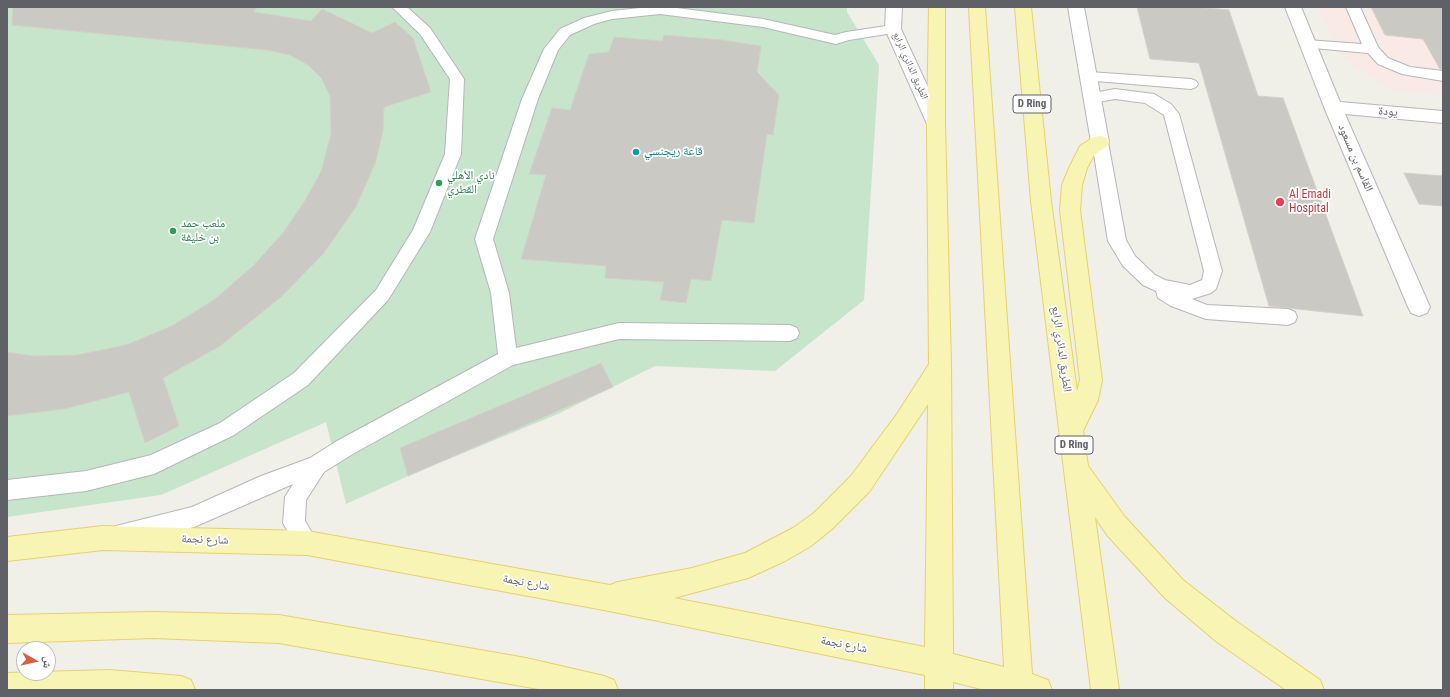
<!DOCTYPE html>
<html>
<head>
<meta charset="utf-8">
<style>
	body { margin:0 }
	#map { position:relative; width:1450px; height:697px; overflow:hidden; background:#f0efe8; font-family:"Roboto Condensed","Noto Naskh Arabic",sans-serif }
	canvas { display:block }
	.frame { position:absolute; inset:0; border:8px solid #5f6166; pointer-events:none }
	.north { position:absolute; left:16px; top:641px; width:40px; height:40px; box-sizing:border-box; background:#fff; border:1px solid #bfc0c2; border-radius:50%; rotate:98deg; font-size:11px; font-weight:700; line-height:16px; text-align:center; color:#5f6166 }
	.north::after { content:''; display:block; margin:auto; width:14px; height:18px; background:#db5f42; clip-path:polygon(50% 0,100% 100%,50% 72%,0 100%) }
</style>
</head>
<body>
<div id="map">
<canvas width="1450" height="697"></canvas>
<div class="frame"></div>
<div class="north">ش</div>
</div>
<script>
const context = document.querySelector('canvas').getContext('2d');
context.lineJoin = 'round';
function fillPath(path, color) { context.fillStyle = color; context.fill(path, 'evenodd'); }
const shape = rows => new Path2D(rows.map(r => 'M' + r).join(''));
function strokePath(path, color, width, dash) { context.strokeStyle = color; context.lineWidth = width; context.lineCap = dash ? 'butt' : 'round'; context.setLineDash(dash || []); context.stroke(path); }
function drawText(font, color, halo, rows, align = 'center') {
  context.font = font + ' "Roboto Condensed","Noto Naskh Arabic",sans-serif'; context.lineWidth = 3.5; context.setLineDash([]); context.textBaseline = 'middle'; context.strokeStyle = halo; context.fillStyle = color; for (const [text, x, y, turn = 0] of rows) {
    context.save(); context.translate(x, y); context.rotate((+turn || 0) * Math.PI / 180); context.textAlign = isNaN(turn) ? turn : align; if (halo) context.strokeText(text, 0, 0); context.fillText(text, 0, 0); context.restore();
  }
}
fillPath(shape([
	[1318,7,1443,7,1443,95,1393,91,1339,55]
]), '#faeae6');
fillPath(shape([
	[7,7,847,7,847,12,879,65,864,300,775,371,655,366,558,414,415,473,346,504,326,422,161,495,7,517]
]), '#c7e5ca');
const building = shape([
	[13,7,257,7,254,12,311,21,322,9,372,33,395,22,413,38,431,92,384,107,383,130,376,161,356,207,323,254,281,297,220,346,163,378,179,426,145,443,129,392,64,409,7,416,7,352,33,356,77,355,126,345,172,326,215,299,253,266,283,233,304,202,321,172,331,134,330,96,322,79,308,65,290,55,267,50,12,25,13,7],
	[1137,7,1195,7,1229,10,1258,96,1283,98,1363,316,1269,306,1199,63,1150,59,1137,7],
	[1371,7,1443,7,1443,69,1440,69,1423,39,1385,35,1371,7],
	[664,35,722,40,761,46,757,72,779,95,773,135,767,134,754,223,722,220,711,281,691,279,686,303,660,300,664,282,605,278,606,266,521,259,546,175,529,174,552,108,570,110,589,54,609,52,614,37,662,41,664,35],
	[1404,173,1443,176,1443,206,1419,204,1404,173],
	[601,363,613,387,408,476,400,448,601,363]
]);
fillPath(building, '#cbc9c4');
strokePath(building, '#d4d1c6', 1);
const service = shape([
	[392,7,407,7,430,28,464,79,461,154,430,232,388,300,308,385,234,435,154,474,86,491,7,500,7,480,86,471,151,455,220,423,294,373,376,290,413,230,445,154,450,79,420,34,392,7],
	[649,7,669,7,763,19,835,35,846,32,893,25,898,26,900,29,898,32,893,33,849,40,836,44,763,27,660,14,612,19,594,24,570,35,558,50,538,99,493,239,509,293,516,348,619,323,790,325,797,328,799,333,797,338,790,341,619,339,513,365,351,455,324,472,306,500,305,521,318,543,315,551,307,554,299,551,283,523,285,497,293,484,194,527,124,544,116,540,113,533,116,526,192,507,261,476,310,458,337,441,498,354,491,293,475,239,522,99,544,49,560,29,584,18,612,11,649,7],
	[1346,7,1360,7,1378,47,1388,58,1410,67,1443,71,1443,81,1402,74,1378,64,1368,53,1302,47,1300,44,1302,41,1307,40,1362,44,1346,7],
	[1089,72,1191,79,1196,81,1198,84,1196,87,1191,89,1084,80,1082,77,1084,74,1089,72],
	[1115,89,1154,94,1171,104,1179,114,1222,271,1216,289,1211,293,1192,299,1207,305,1288,309,1295,312,1297,317,1295,322,1288,325,1206,319,1171,306,1158,298,1156,291,1143,285,1123,266,1108,241,1092,142,1094,138,1100,136,1106,138,1108,142,1126,240,1135,256,1155,275,1165,280,1190,285,1202,280,1204,271,1164,115,1145,103,1115,99,1093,103,1088,102,1085,98,1088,94,1115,89]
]);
const minor = shape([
	[1068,7,1084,7,1109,142,1106,147,1100,148,1094,147,1091,142,1068,7],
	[1285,7,1301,7,1340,102,1443,111,1443,123,1345,114,1430,307,1427,313,1419,316,1411,313,1408,307,1324,107,1285,7]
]);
const tertiary = shape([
	[886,7,902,7,901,29,945,124,942,128,936,130,930,128,927,124,885,29,886,7]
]);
const primary = shape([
	[929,7,945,7,945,124,951,366,953,654,1004,667,969,7,985,7,1032,674,1048,680,1052,690,985,690,953,682,953,690,925,690,925,675,604,610,307,555,103,550,7,561,7,537,103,526,307,531,610,585,618,582,692,568,745,553,793,528,814,513,851,476,897,414,929,364,927,124,929,7],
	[928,404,925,647,674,598,748,578,785,561,811,546,832,529,869,492,928,404],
	[1015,7,1031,7,1051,201,1077,391,1080,380,1060,210,1062,185,1069,168,1080,146,1094,137,1100,136,1106,137,1109,142,1106,147,1094,155,1087,168,1082,185,1080,210,1102,380,1098,400,1083,431,1088,466,1125,517,1183,580,1237,622,1320,680,1324,690,1286,690,1217,642,1165,598,1107,535,1095,517,1119,690,1091,690,1031,201,1015,7],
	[153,612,279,615,526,658,604,676,614,680,618,690,544,690,279,643,153,638,7,643,7,615,153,612],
	[109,670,181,676,191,680,195,690,7,690,7,673,109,670]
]);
strokePath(service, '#b5b6bb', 2);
strokePath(minor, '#b5b6bb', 2);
strokePath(tertiary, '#b5b6bb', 2);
strokePath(primary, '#e6d16a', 2);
fillPath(service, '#fff');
fillPath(minor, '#fff');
fillPath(tertiary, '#fff');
fillPath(primary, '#f8f5b4');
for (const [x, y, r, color] of [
	[636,152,4,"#0f9aa8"],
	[439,183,4,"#2e9e5b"],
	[1280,202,5,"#e0444e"],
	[173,231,4,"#2e9e5b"]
]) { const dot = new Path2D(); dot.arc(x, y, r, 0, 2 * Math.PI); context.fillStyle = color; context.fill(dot); strokePath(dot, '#fff', 1.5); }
drawText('10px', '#5f6166', '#fff', [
	["الطريق الدائري الرابع",910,66,66]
]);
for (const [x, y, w] of [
	[1032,104,38],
	[1074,445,38]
]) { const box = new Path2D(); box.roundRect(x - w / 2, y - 9, w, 18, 3); context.fillStyle = '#fff'; context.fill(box); strokePath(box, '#5f6166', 1); }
drawText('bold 11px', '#5f6166', null, [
	["D Ring",1032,104],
	["D Ring",1074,445]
]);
drawText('12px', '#5f6166', '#fff', [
	["يودة",1388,112,5],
	["القاسم بن مسعود",1355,158,67],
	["الطريق الدائري الرابع",1061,349,82],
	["شارع نجمة",205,540,2],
	["شارع نجمة",526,583,10],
	["شارع نجمة",844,645,11]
]);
drawText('12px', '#0d838f', '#fff', [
	["قاعة ريجنسي",644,152]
], 'left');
drawText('12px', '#27864d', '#fff', [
	["نادي الأهلي",447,176],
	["القطري",447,190],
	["ملعب حمد",181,224],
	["بن خليفة",181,238]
], 'left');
drawText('12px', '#be3a42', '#fff', [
	["Al Emadi",1289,195],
	["Hospital",1289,209]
], 'left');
</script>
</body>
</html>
